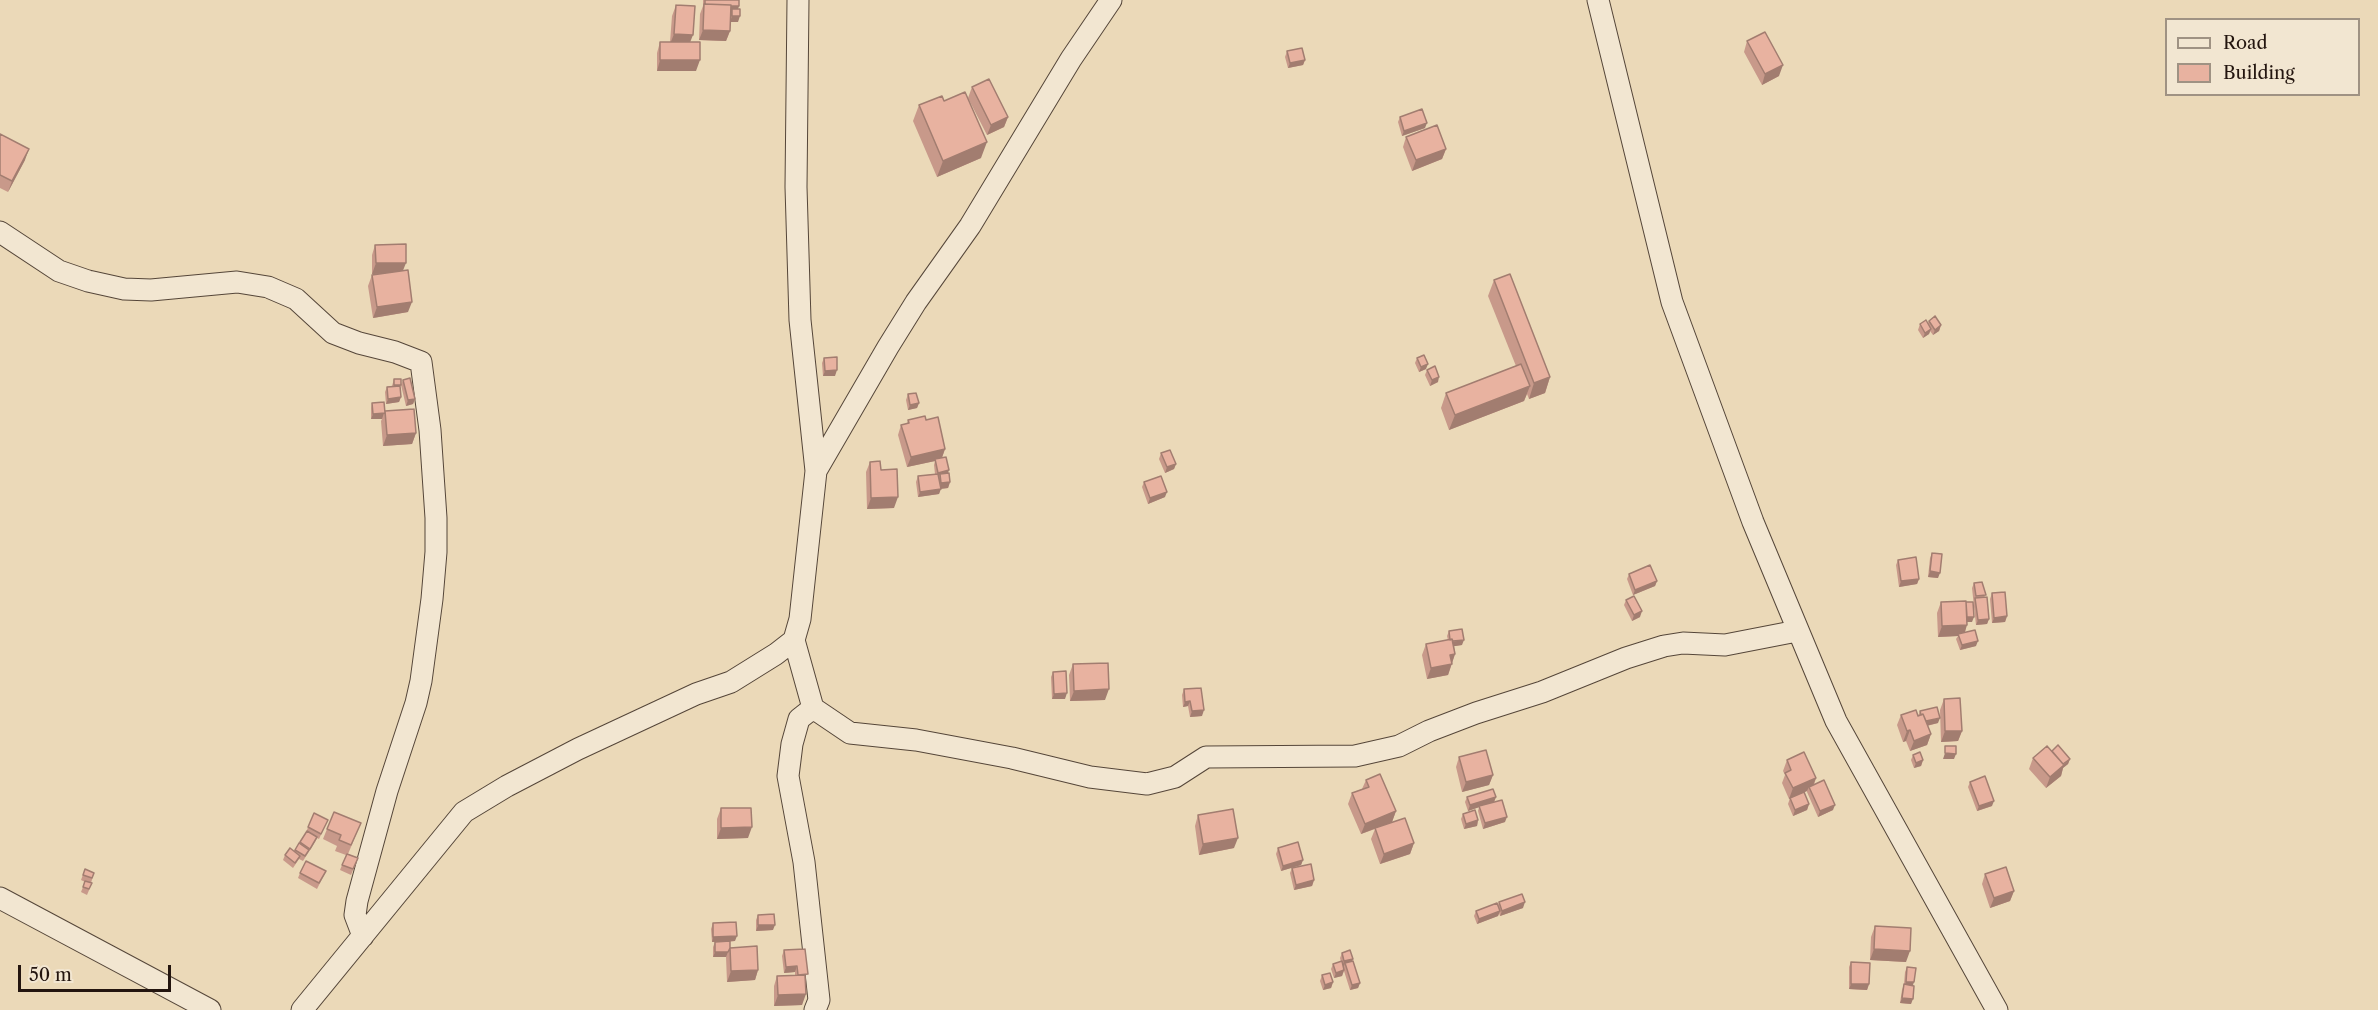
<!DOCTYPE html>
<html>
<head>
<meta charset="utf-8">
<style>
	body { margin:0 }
	#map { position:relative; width:2378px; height:1010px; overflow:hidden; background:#ebd9b8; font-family:"Libre Caslon Text",serif }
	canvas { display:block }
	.legend { position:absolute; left:2165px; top:18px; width:195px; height:78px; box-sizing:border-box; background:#f2e6d1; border:2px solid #9f9283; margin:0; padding:8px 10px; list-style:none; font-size:18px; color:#23150f }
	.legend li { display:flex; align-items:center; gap:12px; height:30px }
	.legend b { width:30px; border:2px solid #9f9283 }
	.scale { position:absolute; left:18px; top:965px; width:153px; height:27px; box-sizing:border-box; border:3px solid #23150f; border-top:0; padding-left:8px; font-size:18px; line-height:21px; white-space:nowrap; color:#23150f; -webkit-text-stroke:4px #f2e6d1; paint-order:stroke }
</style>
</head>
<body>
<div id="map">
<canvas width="2378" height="1010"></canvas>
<ul class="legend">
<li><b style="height:8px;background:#f2e6d1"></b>Road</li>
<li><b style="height:16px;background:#e8b2a0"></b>Building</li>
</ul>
<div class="scale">50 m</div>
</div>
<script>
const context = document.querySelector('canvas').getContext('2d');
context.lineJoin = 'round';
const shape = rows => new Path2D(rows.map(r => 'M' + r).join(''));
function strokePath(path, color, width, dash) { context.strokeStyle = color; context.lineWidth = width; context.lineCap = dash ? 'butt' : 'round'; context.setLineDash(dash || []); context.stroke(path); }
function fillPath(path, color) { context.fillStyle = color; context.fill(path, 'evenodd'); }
const minor = shape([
	[798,0,796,187,800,320,816,471],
	[1598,0,1672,302,1753,522,1836,721,1997,1010],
	[0,232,59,271,88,281,124,289,151,290,237,282,268,287,296,299,333,333,359,343,395,352,421,362,430,430,436,518,436,552,432,599,421,681,416,703,387,791,357,901,355,915,363,936],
	[794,640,813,708,850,733,916,740,1012,758,1090,777,1147,784,1175,777,1206,757,1355,756,1399,746,1429,731,1476,713,1542,692,1626,658,1664,646,1683,643,1725,645,1797,631],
	[813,708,799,719,792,744,788,776,804,862,819,1000,815,1010],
	[0,898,210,1010],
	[302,1010,464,812,507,786,578,749,696,694,731,682,776,654,794,640,800,619,816,471,888,347,916,302,970,226,1071,59,1111,0]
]);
strokePath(minor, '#554639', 23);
strokePath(minor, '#f2e6d1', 21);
fillPath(shape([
	[703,0,739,0,738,9,738,22,730,22,730,31,726,41,699,40,700,14,703,6],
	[676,5,690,42,696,71,657,71,657,53,660,42,670,42,672,16],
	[1747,41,1779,76,1762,85,1744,52],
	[1287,51,1305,60,1303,65,1288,68,1285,57],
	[972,87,1008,117,1004,127,987,135,968,98],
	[944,101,981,158,937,177,913,121,919,105],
	[1400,117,1425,128,1402,136,1398,122],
	[0,134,25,160,8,192,0,188],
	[1406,137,1446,149,1442,159,1412,171,1403,147],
	[375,245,403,271,408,312,373,318,368,286,372,275,384,274,372,274,372,255],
	[1494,280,1550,377,1545,393,1529,399,1527,394,1524,401,1449,430,1441,408,1446,393,1516,366,1488,296],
	[1929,321,1941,325,1939,331,1933,335,1930,331,1929,334,1923,338,1918,330,1920,324,1928,323],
	[824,358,835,376,823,376,822,363],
	[1417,358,1426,369,1419,372,1415,363],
	[1427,370,1438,382,1430,386,1425,375],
	[394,379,400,388,401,397,399,402,386,404,385,392,387,387,392,386],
	[403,380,415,399,413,404,406,406,401,385],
	[908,394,919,403,917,408,908,410,906,400],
	[372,403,416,433,412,444,383,446,381,421,382,419,371,419,371,408],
	[908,420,926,420,945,449,942,458,950,482,948,488,940,489,939,494,918,497,916,482,918,476,935,474,934,465,935,461,907,467,898,435,901,425,907,424],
	[1161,453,1176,464,1174,469,1165,473,1159,459],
	[870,462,881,470,894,508,867,509,866,472],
	[1144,482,1165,497,1148,504,1142,487],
	[1932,553,1938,578,1928,577,1930,558],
	[1898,560,1919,579,1917,584,1899,587,1896,565],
	[1629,574,1657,581,1655,586,1633,595,1627,579],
	[1974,583,1985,597,1989,619,1987,624,1976,625,1972,588],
	[1992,593,2007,616,2005,622,1992,623,1990,599],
	[1626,600,1640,617,1632,621,1624,605],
	[1941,602,1972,622,1967,622,1965,632,1976,646,1960,650,1956,639,1958,636,1938,637,1937,613],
	[1449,631,1462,645,1454,646,1455,654,1448,675,1427,679,1422,655,1426,644,1448,640,1447,636],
	[1073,664,1105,700,1070,701,1069,675],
	[1053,672,1065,699,1052,699,1051,677],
	[1184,689,1202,716,1190,717,1188,706,1183,707,1182,695],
	[1944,699,1962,731,1958,741,1941,742,1940,710],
	[1920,711,1938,723,1927,726,1931,734,1927,745,1910,751,1906,741,1903,742,1897,725,1901,715,1918,716],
	[2052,751,2070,759,2068,764,2063,768,2061,776,2046,788,2029,769,2033,758],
	[1913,755,1923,760,1921,766,1914,768,1911,760],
	[1459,757,1493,775,1489,785,1462,792,1456,767],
	[1787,760,1816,778,1814,785,1833,810,1818,817,1807,792,1807,791,1795,796,1809,804,1807,810,1793,816,1788,804,1790,798,1789,799,1782,783,1785,775,1783,771],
	[1366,780,1396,811,1392,822,1414,843,1410,854,1380,864,1371,839,1375,829,1361,834,1348,804,1352,793,1362,789],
	[1970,782,1992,806,1977,811,1968,787],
	[1467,797,1496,797,1494,802,1505,822,1483,829,1478,811,1479,807,1468,811,1465,802],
	[721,808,748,838,717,839,717,819],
	[1463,814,1478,820,1477,826,1464,829,1461,819],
	[1198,815,1234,848,1199,855,1195,826],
	[328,820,319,839,317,838,315,842,303,861,299,859,293,868,283,860,285,855,294,851,306,833,308,827],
	[361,823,348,854,358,858,351,875,340,870,346,855,335,851,337,846,323,839,327,829],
	[1278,848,1303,860,1301,865,1281,871,1276,854],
	[1292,868,1314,880,1312,886,1294,890,1290,873],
	[85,869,94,873,91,883,92,883,87,895,81,892,85,882,81,880],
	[326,871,317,889,298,878,300,873],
	[1985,874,2014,891,2010,901,1990,908,1982,884],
	[1499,902,1523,908,1500,916,1499,913,1498,916,1477,924,1474,916,1476,911,1498,905],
	[758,915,773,930,756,931,756,920],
	[713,923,735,941,727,942,730,948,758,970,755,980,727,982,726,957,713,957,713,947,715,942,712,942,711,929],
	[1875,926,1906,962,1870,960,1871,937],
	[784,950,806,980,802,1005,774,1006,774,986,777,976,795,975,795,972,784,973,782,956],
	[1342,953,1353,959,1352,961,1360,983,1358,988,1350,990,1344,971,1342,976,1334,978,1331,969,1333,964,1341,962,1340,958],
	[1851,962,1869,984,1867,990,1849,989,1849,967],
	[1907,967,1913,985,1911,1004,1900,1003,1902,990,1904,984,1905,972],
	[1322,975,1333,982,1331,988,1323,990,1320,981]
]), '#c8998a');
fillPath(shape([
	[705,5,739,6,737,12,732,9,731,11],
	[732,16,740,16,738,22,730,22],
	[703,30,730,31,726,41,699,40],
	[674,34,693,35,689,45,670,44],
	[660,60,700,60,696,71,657,71],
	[1305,60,1303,65,1288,68,1290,63],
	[1783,65,1779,76,1762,85,1765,74],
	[1008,117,1004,127,987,135,991,125],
	[1427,123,1425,128,1402,136,1404,131],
	[987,142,981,158,937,177,943,161],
	[29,149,25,160,8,192,12,181],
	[1446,149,1442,159,1412,171,1416,160],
	[376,263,406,263,402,273,372,274],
	[412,302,408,312,373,318,377,307],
	[1941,325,1939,331,1933,335,1935,330],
	[1931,329,1929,334,1923,338,1925,333],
	[1428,364,1426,369,1419,372,1421,367],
	[837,370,835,376,823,376,825,371],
	[1439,377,1438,382,1430,386,1432,380],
	[1550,377,1545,393,1529,399,1534,383],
	[1530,386,1524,401,1449,430,1455,415],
	[401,397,399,402,386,404,388,399],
	[415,399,413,404,406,406,408,400],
	[919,403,917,408,908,410,910,405],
	[384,413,382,419,371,419,373,414],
	[416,433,412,444,383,446,387,435],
	[945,449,941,460,935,459,935,461,907,467,911,457],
	[1176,464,1174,469,1165,473,1167,467],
	[949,470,947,476,940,474,939,477,936,478,938,473],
	[950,482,948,488,939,489,941,483],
	[941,489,939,494,918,497,920,492],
	[1167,492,1165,497,1148,504,1150,498],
	[898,497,894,508,867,509,871,498],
	[1930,571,1940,573,1938,578,1928,577],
	[1919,579,1917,584,1899,587,1901,581],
	[1657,581,1655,586,1633,595,1635,590],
	[1642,611,1640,617,1632,621,1634,615],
	[2007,616,2005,622,1992,623,1994,618],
	[1966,617,1974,617,1972,622,1964,622],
	[1989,619,1987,624,1976,625,1978,620],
	[1967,625,1964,635,1958,634,1958,636,1938,637,1942,626],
	[1464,640,1462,645,1449,647,1451,642],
	[1978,641,1976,646,1960,650,1962,645],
	[1455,654,1448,675,1427,679,1431,668,1450,655],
	[1109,689,1105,700,1070,701,1074,691],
	[1067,693,1065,699,1052,699,1054,694],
	[1190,701,1188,706,1183,707,1185,702],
	[1204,710,1202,716,1190,717,1192,711],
	[1940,718,1938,723,1921,727,1923,722],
	[1910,730,1906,741,1903,742,1907,731],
	[1945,731,1962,731,1958,741,1941,742],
	[1931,734,1927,745,1910,751,1914,741],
	[1945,753,1956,754,1954,759,1943,759],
	[2070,759,2068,764,2063,768,2061,776,2046,788,2050,777],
	[1923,760,1921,766,1914,768,1916,763],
	[1493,775,1489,785,1462,792,1466,782],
	[1816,778,1812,788,1809,787,1807,791,1789,799,1793,788],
	[1496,797,1494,802,1468,811,1470,805],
	[1994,801,1992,806,1977,811,1979,806],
	[1809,804,1807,810,1793,816,1795,810],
	[1835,805,1833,810,1818,817,1820,811],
	[1396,811,1392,822,1361,834,1365,824],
	[1507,817,1505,822,1483,829,1485,823],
	[1478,820,1477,826,1464,829,1466,824],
	[752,827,748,838,717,839,721,828],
	[1238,838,1234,848,1199,855,1203,844],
	[1414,843,1410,854,1380,864,1384,854],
	[1303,860,1301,865,1281,871,1283,866],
	[1314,880,1312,886,1294,890,1296,885],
	[2014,891,2010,901,1990,908,1994,898],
	[1525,902,1523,908,1500,916,1502,911],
	[1500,911,1498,916,1477,924,1479,919],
	[758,925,775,925,773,930,756,931],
	[737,936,735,941,712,942,713,937],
	[1874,949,1910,951,1906,962,1870,960],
	[715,952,728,952,726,957,713,957],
	[1353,959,1351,964,1345,963,1344,966,1342,967,1344,961],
	[797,966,795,972,784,973,786,967],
	[758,970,755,980,727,982,731,971],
	[1344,970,1342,976,1334,978,1336,973],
	[1333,982,1331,988,1323,990,1325,985],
	[1906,982,1914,982,1912,988,1904,987],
	[1360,983,1358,988,1350,990,1352,985],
	[1851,984,1869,984,1867,990,1849,989],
	[806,994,802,1005,774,1006,778,995],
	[1902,998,1913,999,1911,1004,1900,1003]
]), '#a27d70');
const building = shape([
	[705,0,739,0,739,6,731,6,731,5,705,4,705,0],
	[704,4,731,5,730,31,703,30,704,4],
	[676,5,695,6,693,35,674,34,676,5],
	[732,9,740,9,740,16,732,16,732,9],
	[1765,32,1783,65,1765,74,1747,41,1765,32],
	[660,42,700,42,700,60,660,60,660,42],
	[1302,48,1305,60,1290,63,1287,51,1302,48],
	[989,79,1008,117,991,125,972,87,989,79],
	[965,92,987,142,943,161,919,105,942,96,944,101,965,92],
	[1422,109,1427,123,1404,131,1400,117,1422,109],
	[1437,125,1446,149,1416,160,1406,137,1437,125],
	[0,134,29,149,12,181,0,175,0,134],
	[406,244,406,263,376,263,375,245,406,244],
	[408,270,412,302,377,307,372,275,408,270],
	[1510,274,1550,377,1534,383,1494,280,1510,274],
	[1935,316,1941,325,1935,330,1929,321,1935,316],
	[1926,320,1931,329,1925,333,1920,324,1926,320],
	[1424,355,1428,364,1421,367,1417,358,1424,355],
	[837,357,837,370,825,371,824,358,837,357],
	[1521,364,1530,386,1455,415,1446,393,1521,364],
	[1435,366,1439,377,1432,380,1427,370,1435,366],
	[410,378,415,399,408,400,403,380,410,378],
	[394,379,401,379,401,385,394,385,394,379],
	[400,386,401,397,388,399,387,387,400,386],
	[916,393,919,403,910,405,908,394,916,393],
	[384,402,385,413,373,414,372,403,384,402],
	[414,409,416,433,387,435,385,411,414,409],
	[925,416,926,420,938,417,945,449,911,457,901,425,909,423,908,420,925,416],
	[1170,450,1176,464,1167,467,1161,453,1170,450],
	[946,457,949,470,938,473,935,459,946,457],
	[880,461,881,470,897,469,898,497,871,498,870,462,880,461],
	[949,473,950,482,941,483,940,474,949,473],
	[938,474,941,489,920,492,918,476,938,474],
	[1161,476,1167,492,1150,498,1144,482,1161,476],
	[1932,553,1942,554,1940,573,1930,571,1932,553],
	[1916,557,1919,579,1901,581,1898,560,1916,557],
	[1650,565,1657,581,1635,590,1629,574,1650,565],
	[1982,582,1986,595,1976,596,1974,583,1982,582],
	[2005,592,2007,616,1994,618,1992,593,2005,592],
	[1634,596,1642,611,1634,615,1626,600,1634,596],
	[1987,597,1989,619,1978,620,1975,598,1987,597],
	[1966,601,1967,625,1942,626,1941,602,1966,601],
	[1966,602,1973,602,1974,617,1967,617,1966,602],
	[1462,629,1464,640,1453,641,1452,639,1450,640,1449,631,1462,629],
	[1975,630,1978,641,1962,645,1958,634,1975,630],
	[1452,639,1455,654,1450,655,1452,664,1431,668,1426,644,1452,639],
	[1108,663,1109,689,1074,691,1073,664,1108,663],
	[1066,671,1067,693,1054,694,1053,672,1066,671],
	[1201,688,1204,710,1192,711,1190,701,1185,702,1184,689,1201,688],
	[1960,698,1962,731,1945,731,1944,699,1960,698],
	[1937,707,1940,718,1926,721,1923,714,1921,715,1920,711,1937,707],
	[1916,710,1918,716,1923,714,1931,734,1914,741,1910,730,1907,731,1901,715,1916,710],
	[2058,745,2070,759,2063,764,2052,751,2058,745],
	[1945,746,1956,746,1956,754,1945,753,1945,746],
	[2047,746,2064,765,2050,777,2033,758,2047,746],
	[1486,750,1493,775,1466,782,1459,757,1486,750],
	[1804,752,1816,778,1793,788,1785,773,1791,770,1787,760,1804,752],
	[1920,752,1923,760,1916,763,1913,755,1920,752],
	[1380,774,1396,811,1365,824,1352,793,1369,787,1366,780,1380,774],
	[1985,776,1994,801,1979,806,1970,782,1985,776],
	[1824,780,1835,805,1820,811,1809,787,1824,780],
	[1493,789,1496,797,1470,805,1467,797,1493,789],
	[1804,792,1809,804,1795,810,1790,798,1804,792],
	[1502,800,1507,817,1485,823,1479,806,1502,800],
	[721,808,751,808,752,827,721,828,721,808],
	[1233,809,1238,838,1203,844,1198,815,1233,809],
	[1475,810,1478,820,1466,824,1463,814,1475,810],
	[334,812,361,823,351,845,339,840,341,835,327,829,334,812],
	[314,813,328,820,321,834,308,827,314,813],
	[1405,818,1414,843,1384,854,1375,828,1405,818],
	[307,831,317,837,310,849,300,842,307,831],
	[1298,842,1303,860,1283,866,1278,848,1298,842],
	[299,843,309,850,305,856,295,850,299,843],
	[290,848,300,856,295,863,285,855,290,848],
	[347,854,358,858,353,869,342,865,347,854],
	[306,861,326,871,319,883,300,873,306,861],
	[1311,864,1314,880,1296,885,1292,868,1311,864],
	[2006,867,2014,891,1994,898,1985,874,2006,867],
	[85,869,94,873,92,878,83,875,85,869],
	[85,881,92,883,89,889,83,887,85,881],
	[1522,894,1525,902,1502,911,1499,902,1522,894],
	[1497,903,1500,911,1479,919,1476,911,1497,903],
	[774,914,775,925,758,925,758,915,774,914],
	[736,922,737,936,713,937,713,923,736,922],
	[1875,926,1911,928,1910,951,1874,949,1875,926],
	[730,941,730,948,728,952,715,952,715,942,730,941],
	[757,946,758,970,731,971,730,948,757,946],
	[805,949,808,974,798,975,797,966,786,967,784,950,805,949],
	[1350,950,1353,959,1344,961,1342,953,1350,950],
	[1342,961,1344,970,1336,973,1333,964,1342,961],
	[1353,961,1360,983,1352,985,1345,963,1353,961],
	[1851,962,1870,963,1869,984,1851,984,1851,962],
	[1907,967,1916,968,1914,982,1906,982,1907,967],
	[1330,973,1333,982,1325,985,1322,975,1330,973],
	[805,975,806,994,778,995,777,976,805,975],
	[1904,984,1914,986,1913,999,1902,998,1904,984]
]);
fillPath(building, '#e8b2a0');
strokePath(building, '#a27d70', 1.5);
</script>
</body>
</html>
